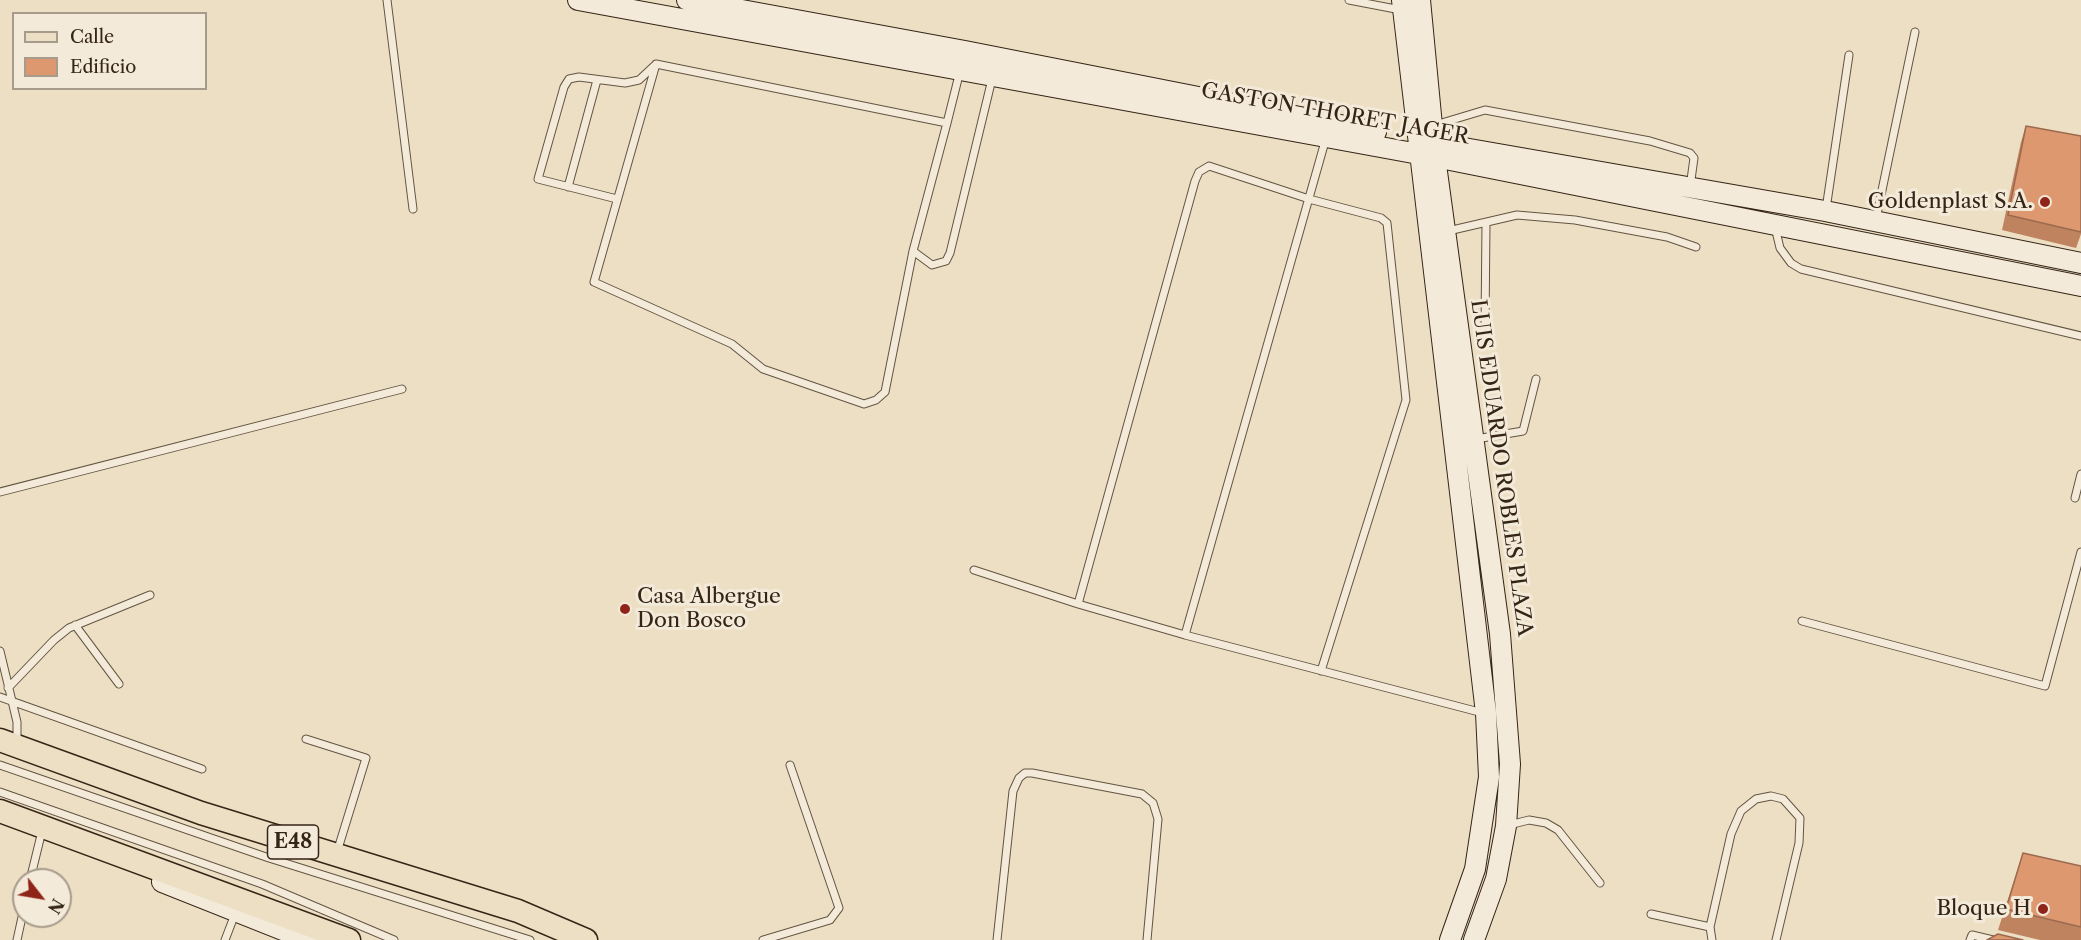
<!DOCTYPE html>
<html>
<head>
<meta charset="utf-8">
<style>
	body { margin:0 }
	#map { position:relative; width:2081px; height:940px; overflow:hidden; background:#eddfc4; font-family:"Libre Caslon Text",serif }
	canvas { display:block }
	.legend { position:absolute; left:12px; top:12px; width:195px; height:78px; box-sizing:border-box; background:#f3ead9; border:2px solid #a79b8b; margin:0; padding:8px 10px; list-style:none; font-size:18px; color:#352516 }
	.legend li { display:flex; align-items:center; gap:12px; height:30px }
	.legend b { width:30px; border:2px solid #a79b8b }
	.north { position:absolute; left:12px; top:868px; width:60px; height:60px; box-sizing:border-box; background:#f3ead9; border:2px solid #a79b8b; border-radius:50%; rotate:121deg; font-size:16px; font-weight:700; line-height:24px; text-align:center; color:#352516 }
	.north::after { content:''; display:block; margin:auto; width:21px; height:27px; background:#8f2418; clip-path:polygon(50% 0,100% 100%,50% 72%,0 100%) }
</style>
</head>
<body>
<div id="map">
<canvas width="2081" height="940"></canvas>
<ul class="legend">
<li><b style="height:8px;background:#eddfc4"></b>Calle</li>
<li><b style="height:16px;background:#de9870"></b>Edificio</li>
</ul>
<div class="north">N</div>
</div>
<script>
const context = document.querySelector('canvas').getContext('2d');
context.lineJoin = 'round';
const shape = rows => new Path2D(rows.map(r => 'M' + r).join(''));
function strokePath(path, color, width, dash) { context.strokeStyle = color; context.lineWidth = width; context.lineCap = dash ? 'butt' : 'round'; context.setLineDash(dash || []); context.stroke(path); }
function fillPath(path, color) { context.fillStyle = color; context.fill(path, 'evenodd'); }
function drawText(font, color, halo, rows, align = 'center') {
  context.font = font + ' "Libre Caslon Text",serif'; context.lineWidth = 6; context.setLineDash([]); context.textBaseline = 'middle'; context.strokeStyle = halo; context.fillStyle = color; for (const [text, x, y, turn = 0] of rows) {
    context.save(); context.translate(x, y); context.rotate((+turn || 0) * Math.PI / 180); context.textAlign = isNaN(turn) ? turn : align; if (halo) context.strokeText(text, 0, 0); context.fillText(text, 0, 0); context.restore();
  }
}
const lane = shape([
	[387,0,413,209],
	[1349,0,1401,10],
	[947,123,656,64,594,282,732,344,763,369,864,404,876,400,885,392,913,251,947,123,960,71],
	[1435,125,1485,110,1650,141,1690,153,1694,158,1690,187],
	[568,187,597,80],
	[617,199,538,179,564,87,569,79,579,77,625,83,639,80,654,66],
	[1826,209,1849,55],
	[1876,219,1915,32],
	[1775,227,1780,248,1791,263,1801,269,2081,336],
	[1448,231,1517,215,1575,220,1667,237,1696,247],
	[913,251,932,265,946,261,950,253,992,79],
	[1485,328,1486,223],
	[1476,439,1523,431,1536,379],
	[0,492,402,389],
	[2075,498,2081,474],
	[974,570,1078,604,1185,635,1483,713],
	[1078,604,1195,181,1199,172,1209,166,1309,199,1381,218,1387,223,1406,400,1321,671],
	[1802,621,2045,686,2081,552],
	[75,625,119,684],
	[1185,635,1326,138],
	[0,651,17,722,17,742],
	[8,688,54,640,69,628,150,595],
	[0,697,202,769],
	[306,739,366,758,337,852],
	[0,765,269,858,530,940],
	[0,792,262,884,394,940],
	[1509,825,1529,820,1546,823,1558,830,1600,883],
	[30,880,41,835],
	[1651,914,1710,927],
	[17,940,24,908],
	[225,940,235,914],
	[763,940,830,920,839,908,790,765],
	[997,940,1013,791,1019,778,1025,773,1032,773,1142,794,1153,803,1158,819,1147,940],
	[1712,940,1710,927,1731,834,1741,811,1756,799,1771,796,1783,799,1800,818,1799,843,1776,940],
	[1970,940,1972,935,1993,940]
]);
const secondary = shape([
	[578,0,1435,157,2081,286],
	[687,0,965,51,1376,132],
	[1402,0,1486,713,1489,777,1475,869,1450,940],
	[1420,0,1435,157,1500,634,1510,764,1506,826,1496,879,1474,940],
	[1441,144,1825,211,2081,263],
	[162,882,308,940]
]);
const primary = shape([
	[0,740,201,813,518,911,586,940],
	[0,811,349,940]
]);
strokePath(lane, '#635442', 9);
strokePath(secondary, '#352516', 22);
strokePath(primary, '#352516', 25);
strokePath(lane, '#f3ead9', 7);
strokePath(secondary, '#f3ead9', 20);
strokePath(primary, '#eddfc4', 22);
fillPath(shape([
	[2026,126,2081,136,2081,234,2076,248,2002,230,2021,142],
	[2023,853,2081,866,2081,940,2040,940,1998,930]
]), '#bf8360');
const building = shape([
	[2026,126,2081,136,2081,232,2008,215,2026,126],
	[2023,853,2081,866,2081,927,2006,909,2023,853],
	[1998,934,2023,940,1987,940,1998,934]
]);
fillPath(building, '#de9870');
strokePath(building, '#9b6a4e', 1.5);
for (const [x, y, r, color] of [
	[2045,202,6,"#8f2418"],
	[625,609,6,"#8f2418"],
	[2043,909,6,"#8f2418"]
]) { const dot = new Path2D(); dot.arc(x, y, r, 0, 2 * Math.PI); context.fillStyle = color; context.fill(dot); strokePath(dot, '#f3ead9', 2); }
for (const [x, y, w] of [
	[293,842,51]
]) { const box = new Path2D(); box.roundRect(x - w / 2, y - 17, w, 34, 4.5); context.fillStyle = '#f3ead9'; context.fill(box); strokePath(box, '#352516', 1.5); }
drawText('bold 20px', '#352516', null, [
	["E48",293,842]
]);
drawText('21px', '#352516', '#f3ead9', [
	["GASTON THORET JAGER",1335,114,10],
	["LUIS EDUARDO ROBLES PLAZA",1501,468,82]
]);
drawText('21px', '#352516', '#f3ead9', [
	["Goldenplast S.A.",2033,202],
	["Casa Albergue",637,597,"left"],
	["Don Bosco",637,621,"left"],
	["Bloque H",2031,909]
], 'right');
</script>
</body>
</html>
